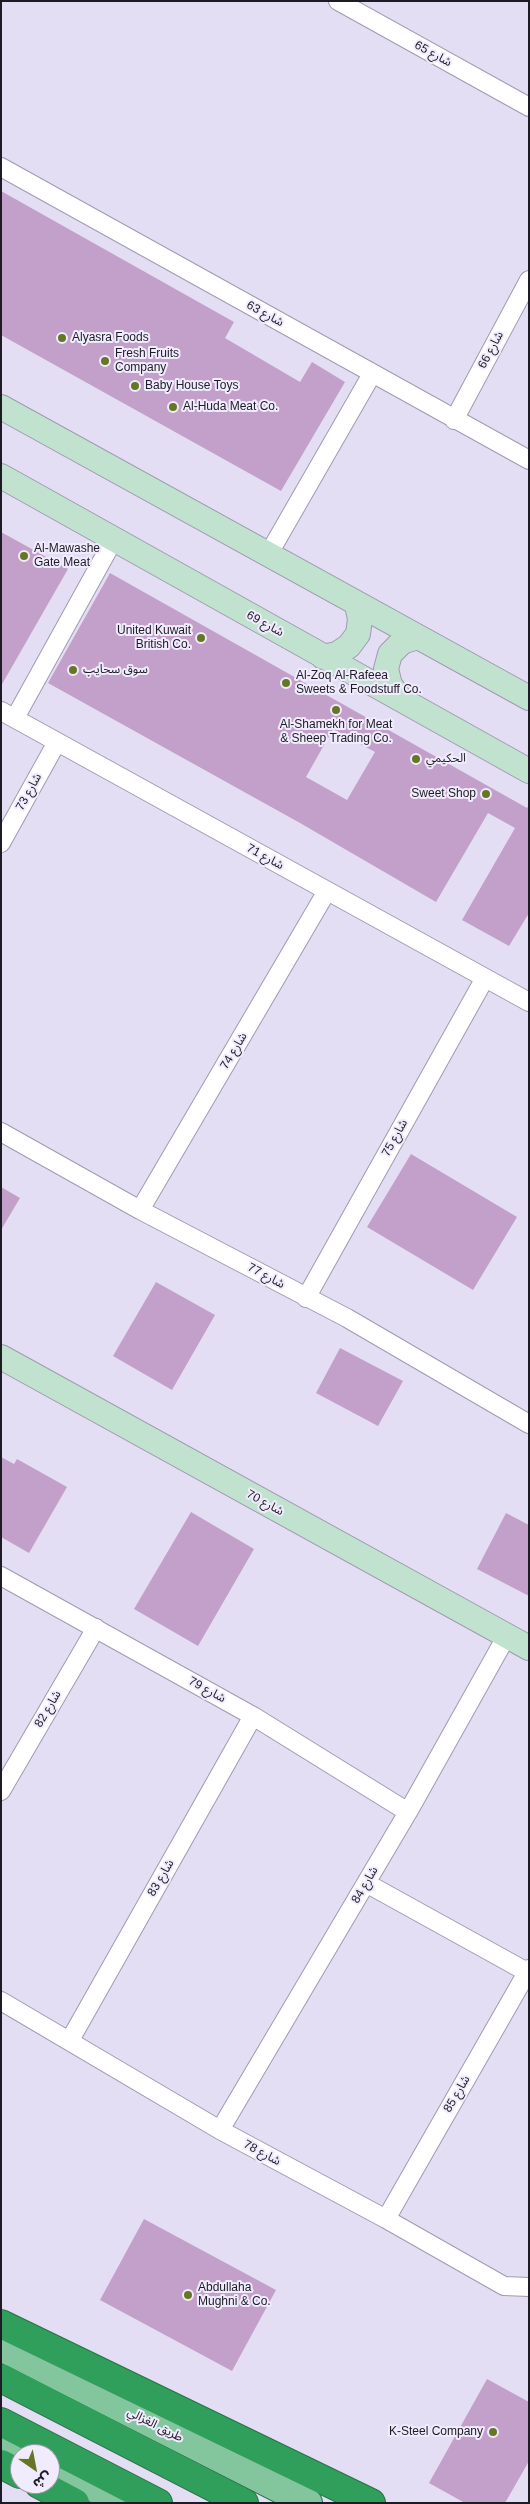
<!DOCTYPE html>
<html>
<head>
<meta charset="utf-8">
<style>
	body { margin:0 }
	#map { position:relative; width:530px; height:2504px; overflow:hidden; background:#e3def4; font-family:Helvetica,"Noto Sans Arabic",sans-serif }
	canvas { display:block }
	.frame { position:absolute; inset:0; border:2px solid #1d1b23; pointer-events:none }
	.north { position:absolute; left:10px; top:2444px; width:50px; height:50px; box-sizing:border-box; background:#f0ecfe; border:1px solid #9c98a6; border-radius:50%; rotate:147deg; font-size:14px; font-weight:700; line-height:20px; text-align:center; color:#1d1b23 }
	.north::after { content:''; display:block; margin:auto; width:18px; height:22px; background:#657624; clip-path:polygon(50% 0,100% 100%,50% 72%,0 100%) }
</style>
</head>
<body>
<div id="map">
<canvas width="530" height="2504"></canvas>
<div class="frame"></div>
<div class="north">ش</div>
</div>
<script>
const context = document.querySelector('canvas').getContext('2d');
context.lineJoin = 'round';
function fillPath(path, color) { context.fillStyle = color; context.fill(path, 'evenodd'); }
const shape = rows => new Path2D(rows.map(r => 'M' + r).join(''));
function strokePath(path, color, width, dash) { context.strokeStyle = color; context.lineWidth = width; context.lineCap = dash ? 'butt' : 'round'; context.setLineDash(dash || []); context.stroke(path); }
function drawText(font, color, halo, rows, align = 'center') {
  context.font = font + ' Helvetica,"Noto Sans Arabic",sans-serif'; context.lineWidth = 4; context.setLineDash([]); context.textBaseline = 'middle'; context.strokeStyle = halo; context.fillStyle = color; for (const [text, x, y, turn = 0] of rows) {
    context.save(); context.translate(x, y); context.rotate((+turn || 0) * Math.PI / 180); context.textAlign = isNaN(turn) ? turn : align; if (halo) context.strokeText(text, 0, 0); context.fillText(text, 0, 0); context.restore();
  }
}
fillPath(shape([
	[1,191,234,322,225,338,300,382,312,362,345,382,281,491,1,335],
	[1,532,68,569,1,686],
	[110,573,527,808,529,805,529,913,509,946,462,920,515,828,488,813,436,902,300,823,48,683],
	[333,729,375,752,347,800,306,777],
	[411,1154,517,1217,473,1290,367,1227],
	[1,1187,20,1198,1,1230],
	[156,1282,215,1315,172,1390,113,1356],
	[340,1348,403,1381,378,1426,316,1393],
	[1,1457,14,1464,17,1459,67,1487,29,1553,1,1537],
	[191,1512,254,1549,198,1646,134,1609],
	[506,1513,529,1525,529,1596,477,1569],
	[144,2219,276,2290,232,2371,100,2300],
	[487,2379,529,2402,529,2461,505,2503,465,2503,429,2483]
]), '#c3a0ca');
const street = shape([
	[338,1,529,107],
	[1,167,529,460],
	[454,420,529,280],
	[268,555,372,374],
	[1,711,529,1002],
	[15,718,114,539],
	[1,843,57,742],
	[1,1132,140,1210,347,1318,529,1424],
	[140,1210,327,891],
	[306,1298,485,978],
	[1,1576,253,1716,408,1812],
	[1,1791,96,1628],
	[366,1883,527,1972],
	[1,2001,220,2130,386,2219,504,2286,529,2287],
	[70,2040,253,1716],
	[220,2130,408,1812,506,1637],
	[386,2219,529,1969]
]);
const secondary = shape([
	[1,407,529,698],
	[1,476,529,771],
	[323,657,337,654,349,646,358,634,360,619,357,605],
	[400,698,390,685,386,669,390,654,402,642,417,637],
	[1,1357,529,1648]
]);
const primary = shape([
	[1,2347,308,2503],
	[1,2439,30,2454],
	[50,2465,123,2503]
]);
const highway = shape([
	[1,2324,371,2503],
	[1,2378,244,2503],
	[1,2422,158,2503],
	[1,2464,20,2474],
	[39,2484,75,2503]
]);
strokePath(street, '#9f9baf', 20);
strokePath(secondary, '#9f9baf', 26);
strokePath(primary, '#297148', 30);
strokePath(highway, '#297148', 30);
strokePath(street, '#fff', 18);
strokePath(secondary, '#c1e2ce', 24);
strokePath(primary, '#83c59d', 28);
strokePath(highway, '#309f5c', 28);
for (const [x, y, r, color] of [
	[62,338,5,"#657624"],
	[105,361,5,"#657624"],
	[135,386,5,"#657624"],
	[173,407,5,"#657624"],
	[24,556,5,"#657624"],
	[201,638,5,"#657624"],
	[73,670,5,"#657624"],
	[286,683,5,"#657624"],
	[336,710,5,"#657624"],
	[416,759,5,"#657624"],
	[486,794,5,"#657624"],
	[188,2295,5,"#657624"],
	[493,2432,5,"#657624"]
]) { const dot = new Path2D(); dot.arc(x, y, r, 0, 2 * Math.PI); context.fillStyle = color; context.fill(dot); strokePath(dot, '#f0ecfe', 2); }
drawText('12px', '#1d1b23', '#f0ecfe', [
	["شارع 65",433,54,29],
	["شارع 63",265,314,29],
	["شارع 66",491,350,-62],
	["شارع 69",265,624,29],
	["شارع 73",29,792,-61],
	["شارع 71",265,857,29],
	["شارع 74",234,1051,-59],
	["شارع 75",395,1138,-61],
	["شارع 77",266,1276,28],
	["شارع 70",265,1503,29],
	["شارع 79",207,1690,29],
	["شارع 82",48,1709,-60],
	["شارع 83",161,1878,-60],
	["شارع 84",365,1885,-60],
	["شارع 85",457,2094,-60],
	["شارع 78",262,2153,28],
	["طريق الغزالي",155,2425,27]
]);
drawText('12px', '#1d1b23', '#f0ecfe', [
	["Alyasra Foods",72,338],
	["Fresh Fruits",115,354],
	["Company",115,368],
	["Baby House Toys",145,386],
	["Al-Huda Meat Co.",183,407],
	["Al-Mawashe",34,549],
	["Gate Meat",34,563],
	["United Kuwait",191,631,"right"],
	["British Co.",191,645,"right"],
	["سوق سحايب",83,670],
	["Al-Zoq Al-Rafeea",296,676],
	["Sweets & Foodstuff Co.",296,690],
	["Al-Shamekh for Meat",336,725,"center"],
	["& Sheep Trading Co.",336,739,"center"],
	["الحكيمي",426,759],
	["Sweet Shop",476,794,"right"],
	["Abdullaha",198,2288],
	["Mughni & Co.",198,2302],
	["K-Steel Company",483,2432,"right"]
], 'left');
</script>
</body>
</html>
